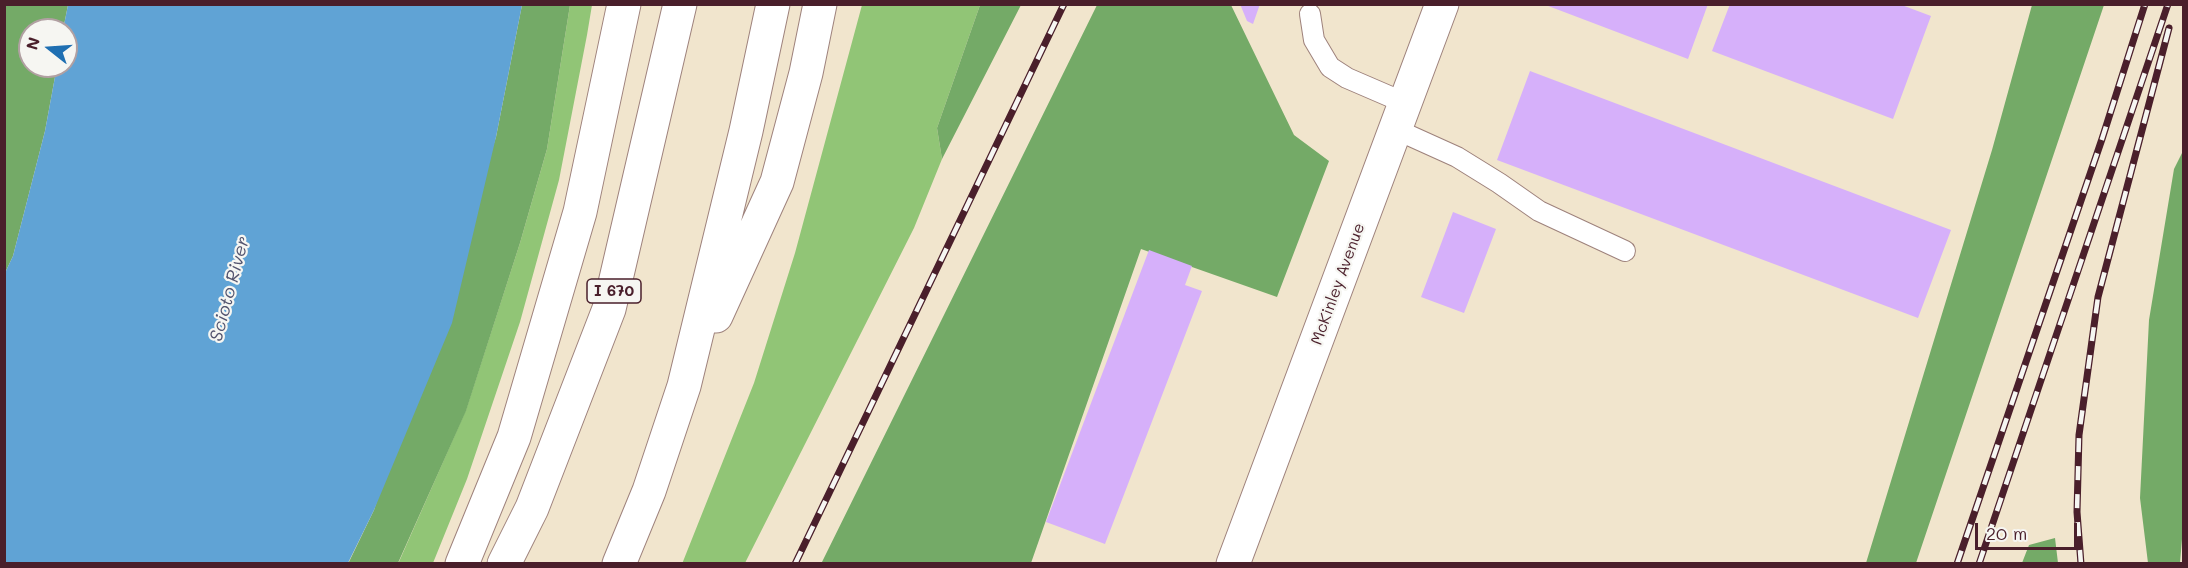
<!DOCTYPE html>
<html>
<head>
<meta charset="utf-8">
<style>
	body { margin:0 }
	#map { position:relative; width:2188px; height:568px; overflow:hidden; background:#f1e5cd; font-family:Mali,sans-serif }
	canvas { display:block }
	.frame { position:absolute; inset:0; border:6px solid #4a1f2b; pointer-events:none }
	.north { position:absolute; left:18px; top:18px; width:60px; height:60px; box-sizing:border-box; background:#f6f6f2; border:2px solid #b1a0a2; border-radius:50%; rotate:287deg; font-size:16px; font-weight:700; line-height:24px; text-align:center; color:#4a1f2b }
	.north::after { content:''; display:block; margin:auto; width:21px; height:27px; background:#1f6fb2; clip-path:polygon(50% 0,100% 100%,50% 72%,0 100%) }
	.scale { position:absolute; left:1975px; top:523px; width:102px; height:27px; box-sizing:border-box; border:3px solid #4a1f2b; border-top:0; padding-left:8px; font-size:18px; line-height:21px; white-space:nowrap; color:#4a1f2b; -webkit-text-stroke:4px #f6f6f2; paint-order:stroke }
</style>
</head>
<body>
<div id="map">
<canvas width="2188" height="568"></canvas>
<div class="frame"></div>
<div class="north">N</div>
<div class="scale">20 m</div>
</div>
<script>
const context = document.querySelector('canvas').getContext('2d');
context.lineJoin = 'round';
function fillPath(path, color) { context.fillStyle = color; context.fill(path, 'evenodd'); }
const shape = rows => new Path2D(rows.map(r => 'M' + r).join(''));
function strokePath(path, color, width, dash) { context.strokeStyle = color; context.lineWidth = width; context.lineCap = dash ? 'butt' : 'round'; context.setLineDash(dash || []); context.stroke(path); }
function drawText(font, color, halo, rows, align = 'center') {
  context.font = font + ' Mali,sans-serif'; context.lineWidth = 4.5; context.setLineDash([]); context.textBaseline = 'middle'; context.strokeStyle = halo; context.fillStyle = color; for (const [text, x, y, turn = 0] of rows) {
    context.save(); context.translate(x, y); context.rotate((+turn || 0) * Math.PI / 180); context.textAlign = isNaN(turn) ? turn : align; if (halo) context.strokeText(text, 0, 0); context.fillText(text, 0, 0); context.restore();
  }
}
fillPath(shape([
	[570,5,592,5,587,35,559,180,520,322,467,479,433,563,398,564,466,410,520,243,547,149],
	[862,5,980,5,937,128,942,159,914,228,745,563,682,564,754,383,795,253]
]), '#91c576');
fillPath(shape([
	[5,5,68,5,63,30,30,30,30,66,57,66,45,131,13,256,5,273],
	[522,5,570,5,547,149,520,243,466,411,398,563,348,564,374,510,496,137],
	[980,5,1021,5,942,159,937,128],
	[1097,5,1231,5,1294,135,1329,161,1277,297,1141,249,1031,563,821,564],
	[2032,5,2104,5,1916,563,1866,563,1992,150],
	[2183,151,2184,515,2180,563,2148,563,2140,498,2149,320,2174,169],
	[2055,538,2058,563,2022,563,2029,545]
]), '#74aa67');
fillPath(shape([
	[68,5,522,5,496,137,452,323,374,510,348,563,5,563,5,273,13,256,45,131,57,66,66,66,66,30,63,30]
]), '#60a3d5');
fillPath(shape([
	[1240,4,1260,4,1253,24,1247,21],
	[1543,4,1708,4,1688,59],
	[1730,4,1899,4,1931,16,1893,119,1712,51],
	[1530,71,1951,230,1918,318,1497,160],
	[1453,212,1496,229,1464,313,1421,297],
	[1149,250,1192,266,1185,285,1202,291,1105,544,1046,522]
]), '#d6b0fa');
const lane = shape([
	[1310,14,1314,40,1330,67,1347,78,1405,103],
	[1395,129,1457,157,1499,183,1539,211,1625,251]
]);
const secondary = shape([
	[1233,564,1442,4]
]);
const highway = shape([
	[716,316,777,182,806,73,820,4],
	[462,564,514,437,580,212,624,4],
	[504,564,532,508,609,309,680,4],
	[619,564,649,491,684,386,746,131,773,4]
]);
strokePath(lane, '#9e827c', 22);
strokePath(secondary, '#9e827c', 35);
strokePath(highway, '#9e827c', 35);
strokePath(lane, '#fff', 20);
strokePath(secondary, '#fff', 33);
strokePath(highway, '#fff', 33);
const rail = shape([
	[795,564,1064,4],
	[1957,564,2102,139,2145,4],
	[1979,564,2168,4],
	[2081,564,2077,512,2079,435,2098,297,2169,28]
]);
strokePath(rail, '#4a1f2b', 7);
strokePath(rail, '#f6f6f2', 4.5, [14]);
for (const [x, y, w] of [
	[614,291,54]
]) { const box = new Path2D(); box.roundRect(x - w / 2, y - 12, w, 24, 4.5); context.fillStyle = '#f6f6f2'; context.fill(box); strokePath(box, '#4a1f2b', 1.5); }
drawText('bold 15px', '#4a1f2b', null, [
	["I 670",614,291]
]);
drawText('16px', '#4a1f2b', '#f6f6f2', [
	["McKinley Avenue",1338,284,-70]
]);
drawText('italic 18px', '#53546f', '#f6f6f2', [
	["Scioto River",230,289,-75]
]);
</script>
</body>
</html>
